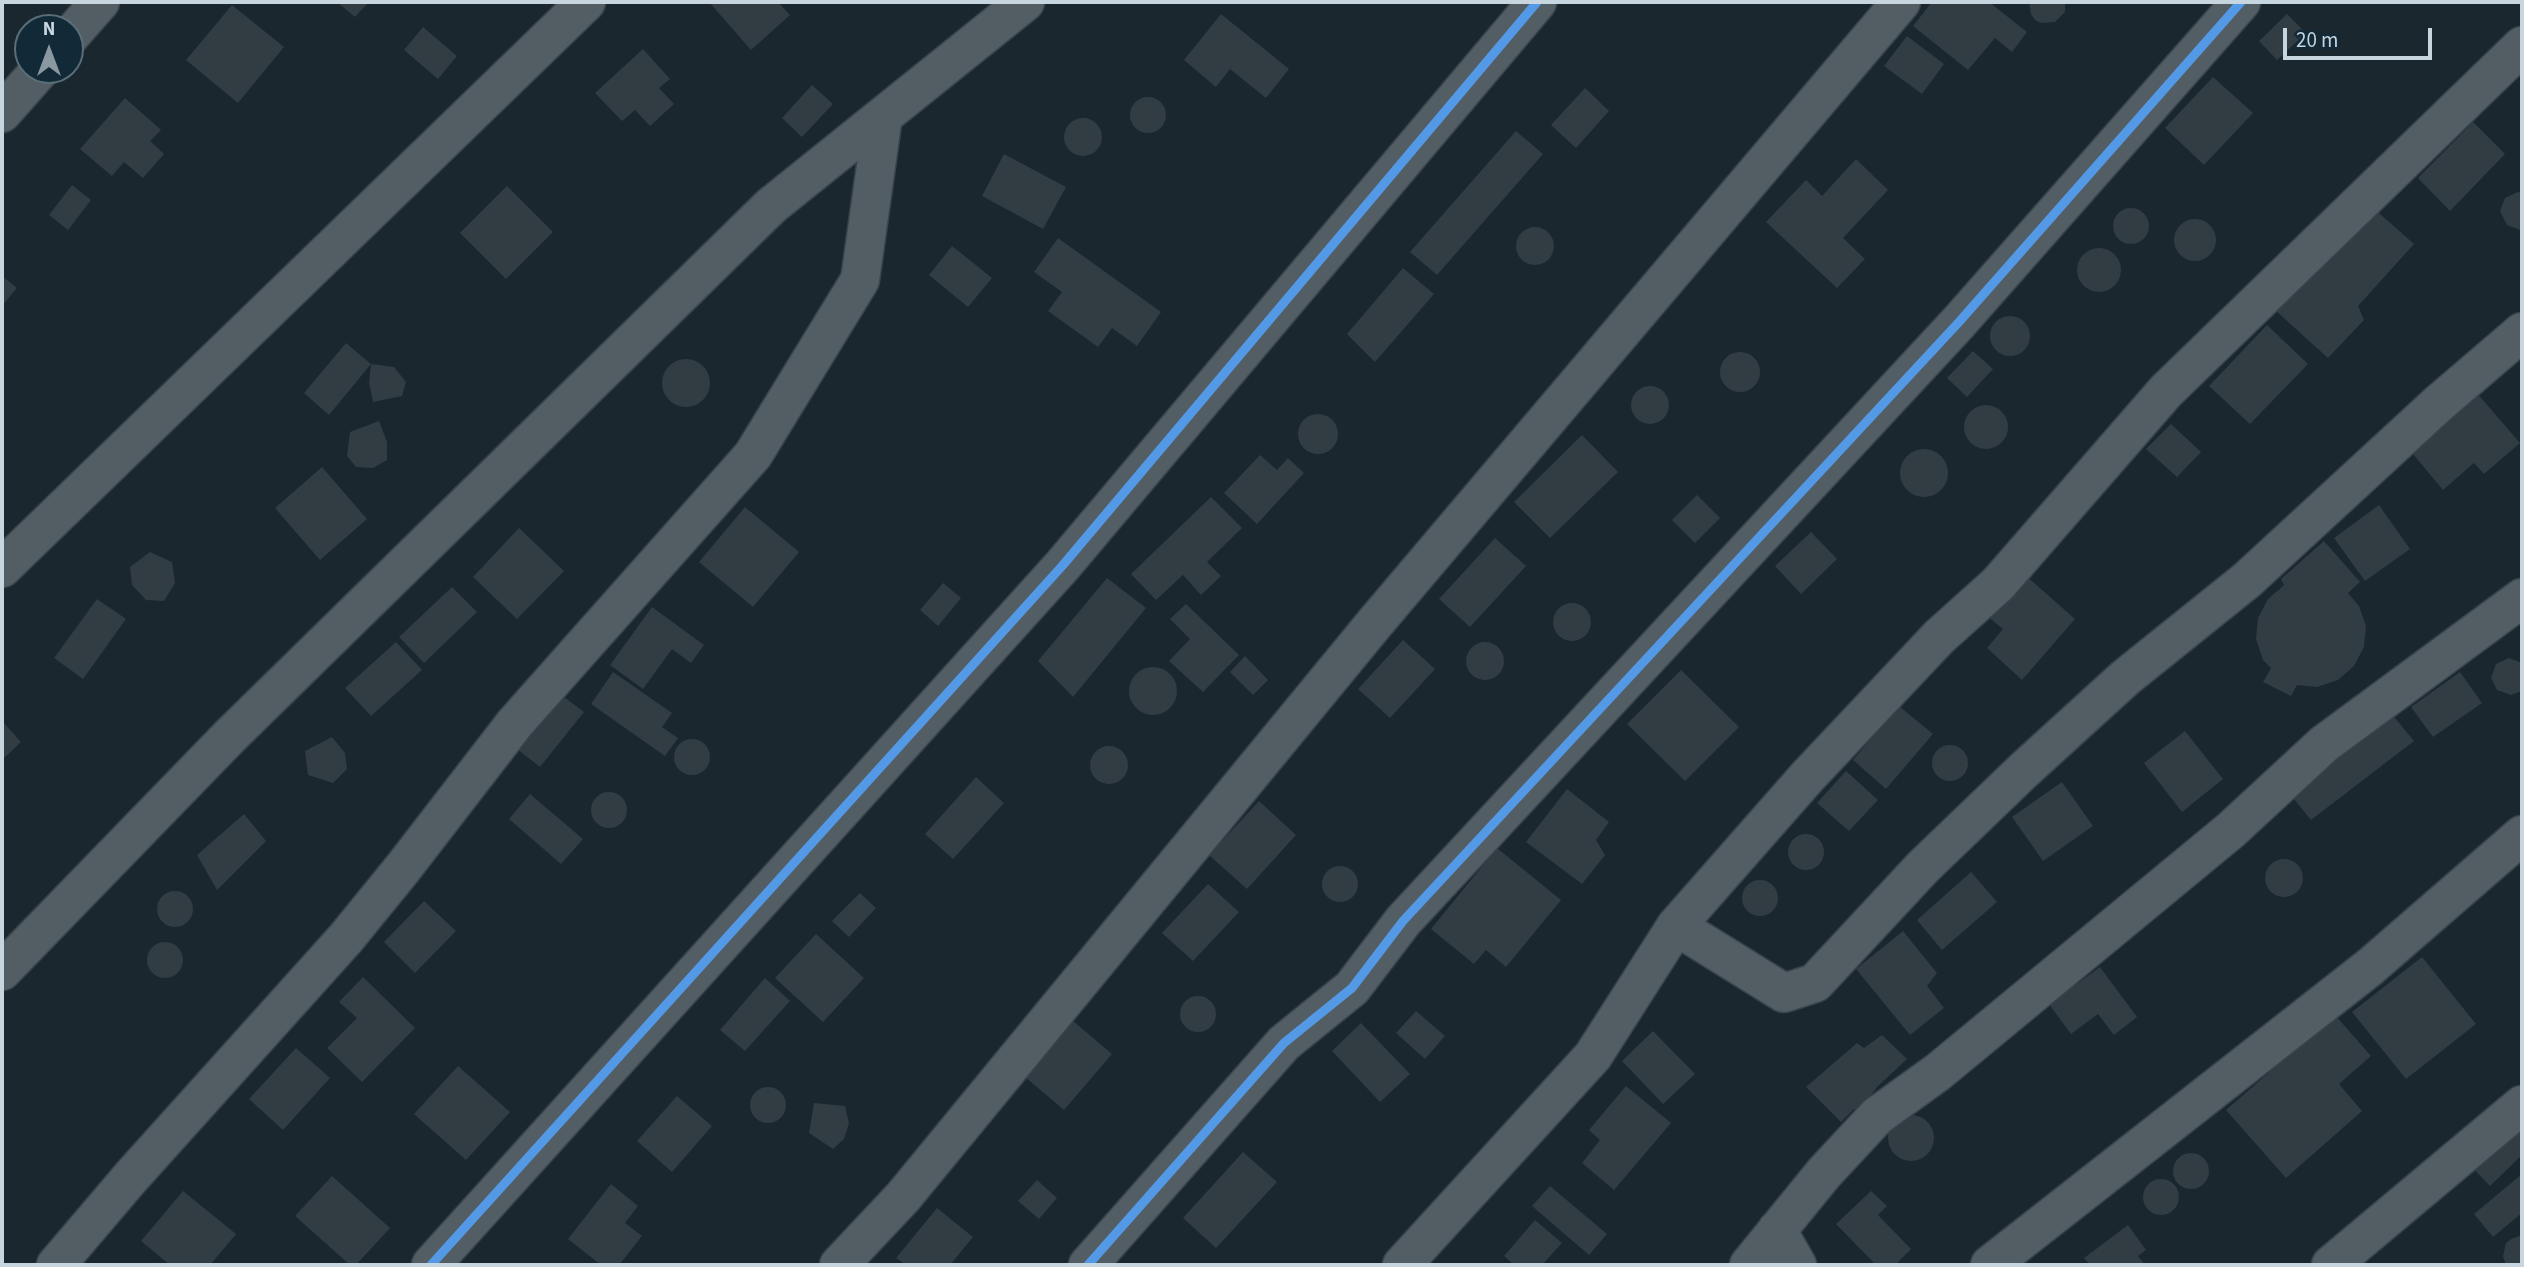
<!DOCTYPE html>
<html>
<head>
<meta charset="utf-8">
<style>
	body { margin:0 }
	#map { position:relative; width:2524px; height:1267px; overflow:hidden; background:#1a272f; font-family:"Source Sans 3",sans-serif }
	canvas { display:block }
	.frame { position:absolute; inset:0; border:4px solid #c7d5de; pointer-events:none }
	.north { position:absolute; left:14px; top:14px; width:70px; height:70px; box-sizing:border-box; background:#122937; border:2px solid #5a6e7a; border-radius:50%; rotate:0deg; font-size:19px; font-weight:700; line-height:28px; text-align:center; color:#c7d5de }
	.north::after { content:''; display:block; margin:auto; width:24px; height:32px; background:#8a98a1; clip-path:polygon(50% 0,100% 100%,50% 72%,0 100%) }
	.scale { position:absolute; left:2283px; top:28px; width:149px; height:32px; box-sizing:border-box; border:4px solid #c7d5de; border-top:0; padding-left:9px; font-size:21px; line-height:24px; white-space:nowrap; color:#c7d5de; -webkit-text-stroke:5px #122937; paint-order:stroke }
</style>
</head>
<body>
<div id="map">
<canvas width="2524" height="1267"></canvas>
<div class="frame"></div>
<div class="north">N</div>
<div class="scale">20 m</div>
</div>
<script>
const context = document.querySelector('canvas').getContext('2d');
context.lineJoin = 'round';
function fillPath(path, color) { context.fillStyle = color; context.fill(path, 'evenodd'); }
const shape = rows => new Path2D(rows.map(r => 'M' + r).join(''));
function strokePath(path, color, width, dash) { context.strokeStyle = color; context.lineWidth = width; context.lineCap = dash ? 'butt' : 'round'; context.setLineDash(dash || []); context.stroke(path); }
fillPath(shape([
	[337,2,369,2,355,17],
	[709,2,778,2,790,15,751,50],
	[1932,2,1989,2,2027,32,2012,52,1995,38,1968,70,1913,26],
	[2029,2,2065,2,2065,12,2055,22,2041,23,2035,20,2031,14],
	[232,5,284,47,238,103,186,60],
	[1221,14,1289,69,1266,98,1230,69,1216,87,1184,60],
	[2287,14,2306,33,2277,60,2259,41],
	[423,27,457,56,438,79,404,50],
	[1907,36,1944,64,1922,94,1884,66],
	[643,49,670,79,659,88,674,104,650,126,635,110,622,121,595,93],
	[2213,77,2253,113,2204,165,2165,128],
	[812,85,833,104,802,137,782,118],
	[1585,88,1609,111,1576,148,1551,125],
	'1130 115a18 18 0 1 1 36 0a18 18 0 1 1-36 0Z',
	[125,98,161,130,150,141,164,154,143,178,124,162,112,176,80,149],
	'1064 137a19 19 0 1 1 38 0a19 19 0 1 1-38 0Z',
	[2473,122,2505,154,2450,211,2418,178],
	[1516,131,1543,154,1437,275,1410,252],
	[1004,154,1066,187,1043,229,982,196],
	[1856,159,1888,190,1843,238,1865,259,1837,288,1766,222,1806,180,1822,196],
	[72,185,91,200,68,230,49,215],
	[507,186,553,232,506,279,460,233],
	[2518,192,2522,193,2522,229,2520,230,2507,225,2500,211,2505,198],
	[2371,206,2414,244,2358,306,2364,320,2328,358,2276,311],
	'2113 226a18 18 0 1 1 36 0a18 18 0 1 1-36 0Z',
	'2174 240a21 21 0 1 1 42 0a21 21 0 1 1-42 0Z',
	'1516 246a19 19 0 1 1 38 0a19 19 0 1 1-38 0Z',
	[1058,238,1161,312,1137,346,1112,328,1098,347,1048,311,1062,292,1034,272],
	[952,246,992,278,968,307,929,275],
	'2077 270a22 22 0 1 1 44 0a22 22 0 1 1-44 0Z',
	[1403,268,1434,294,1375,362,1347,334],
	[2,276,17,288,2,306],
	'1990 336a20 20 0 1 1 40 0a20 20 0 1 1-40 0Z',
	[2267,325,2308,364,2250,424,2209,386],
	[346,343,371,364,394,367,406,382,402,396,373,402,369,382,371,364,329,415,304,393],
	[1973,351,1993,369,1967,397,1947,378],
	'1720 372a20 20 0 1 1 40 0a20 20 0 1 1-40 0Z',
	'662 383a24 24 0 1 1 48 0a24 24 0 1 1-48 0Z',
	'1631 405a19 19 0 1 1 38 0a19 19 0 1 1-38 0Z',
	[2476,392,2520,443,2484,474,2474,463,2443,490,2408,448],
	'1964 427a22 22 0 1 1 44 0a22 22 0 1 1-44 0Z',
	'1298 434a20 20 0 1 1 40 0a20 20 0 1 1-40 0Z',
	[379,421,387,442,387,460,373,468,356,467,347,456,350,432],
	[2171,424,2201,452,2177,477,2146,449],
	[1582,435,1618,472,1550,538,1514,502],
	'1900 473a24 24 0 1 1 48 0a24 24 0 1 1-48 0Z',
	[1260,455,1277,470,1288,458,1304,473,1257,524,1224,493],
	[322,467,367,519,320,560,275,508],
	[1697,495,1720,518,1695,543,1672,520],
	[1211,497,1242,528,1207,562,1221,576,1201,595,1183,575,1156,600,1131,574],
	[2379,505,2410,549,2365,581,2334,538],
	[745,507,799,552,753,607,699,562],
	[519,528,564,571,517,619,473,577],
	[1811,532,1837,559,1801,594,1775,566],
	[1495,538,1526,566,1470,627,1439,599],
	[2324,541,2360,582,2348,593,2359,606,2366,626,2364,647,2354,666,2338,680,2317,687,2297,685,2291,696,2263,682,2271,668,2263,660,2256,639,2258,618,2268,599,2284,585,2281,579],
	[150,552,172,562,175,583,164,601,146,600,132,585,130,567],
	[2024,574,2075,619,2022,680,1987,648,2003,629,1987,616],
	[1107,578,1146,608,1073,697,1038,661],
	[943,583,961,598,938,626,920,610],
	[452,587,477,612,424,663,399,637],
	[97,599,126,619,83,679,54,658],
	'1553 622a19 19 0 1 1 38 0a19 19 0 1 1-38 0Z',
	[1186,604,1239,655,1203,692,1169,661,1190,639,1170,619],
	[652,607,704,645,691,663,672,649,643,689,610,665],
	[1403,640,1435,669,1390,718,1358,689],
	[396,642,422,670,371,716,345,688],
	'1466 661a19 19 0 1 1 38 0a19 19 0 1 1-38 0Z',
	[1245,656,1268,680,1253,695,1230,672],
	[2509,658,2522,663,2522,691,2511,695,2497,690,2491,678,2496,664],
	'1129 691a24 24 0 1 1 48 0a24 24 0 1 1-48 0Z',
	[1681,670,1739,727,1685,781,1627,724],
	[613,672,672,713,662,727,678,738,665,756,591,704],
	[2460,672,2482,703,2433,737,2411,707],
	[560,694,584,712,540,767,517,749],
	[1899,706,1933,734,1886,789,1853,760],
	[2391,713,2414,741,2311,820,2289,793],
	[2,721,21,742,2,760],
	[2185,731,2223,779,2182,812,2144,763],
	[332,737,345,753,347,769,333,783,308,775,305,751],
	'674 757a18 18 0 1 1 36 0a18 18 0 1 1-36 0Z',
	'1932 763a18 18 0 1 1 36 0a18 18 0 1 1-36 0Z',
	'1090 765a19 19 0 1 1 38 0a19 19 0 1 1-38 0Z',
	[1846,771,1878,800,1849,831,1817,803],
	[976,777,1004,803,953,859,925,834],
	[2062,782,2093,826,2043,861,2012,817],
	[1567,789,1609,822,1596,840,1605,855,1582,884,1526,842],
	'591 810a18 18 0 1 1 36 0a18 18 0 1 1-36 0Z',
	[530,794,583,839,561,864,509,819],
	[1259,801,1296,835,1247,889,1209,855],
	[244,814,266,841,217,890,197,855],
	'1788 852a18 18 0 1 1 36 0a18 18 0 1 1-36 0Z',
	[1497,848,1561,900,1506,967,1486,950,1474,964,1431,929],
	'2265 878a19 19 0 1 1 38 0a19 19 0 1 1-38 0Z',
	'1322 884a18 18 0 1 1 36 0a18 18 0 1 1-36 0Z',
	[1971,872,1997,902,1942,950,1917,920],
	'1742 898a18 18 0 1 1 36 0a18 18 0 1 1-36 0Z',
	[1208,884,1239,912,1193,961,1162,933],
	'157 909a18 18 0 1 1 36 0a18 18 0 1 1-36 0Z',
	[860,893,876,908,849,937,832,921],
	[424,901,456,931,415,973,384,942],
	[1903,931,1937,973,1927,986,1944,1008,1910,1035,1856,969],
	[816,934,864,978,823,1022,775,978],
	'147 960a18 18 0 1 1 36 0a18 18 0 1 1-36 0Z',
	[2422,957,2476,1024,2406,1079,2352,1012],
	[2100,967,2137,1017,2114,1035,2098,1014,2071,1034,2049,1004],
	[363,977,415,1028,362,1082,327,1048,357,1018,339,1002],
	[765,978,790,1001,745,1051,720,1030],
	'1180 1014a18 18 0 1 1 36 0a18 18 0 1 1-36 0Z',
	[1416,1011,1445,1036,1425,1059,1396,1033],
	[1066,1015,1112,1054,1064,1110,1018,1071],
	[2335,1015,2371,1056,2339,1084,2362,1111,2286,1178,2226,1110],
	[1361,1023,1410,1074,1380,1102,1332,1051],
	[1653,1031,1695,1074,1663,1104,1622,1061],
	[1882,1035,1907,1059,1877,1087,1872,1094,1873,1097,1856,1111,1854,1109,1841,1122,1806,1087,1857,1043,1864,1048],
	[296,1048,330,1078,283,1130,249,1099],
	[458,1066,510,1112,466,1160,414,1114],
	[1626,1086,1671,1123,1614,1190,1582,1163,1600,1140,1589,1130],
	'750 1105a18 18 0 1 1 36 0a18 18 0 1 1-36 0Z',
	[677,1096,712,1126,672,1172,637,1141],
	[814,1103,845,1106,849,1123,844,1139,833,1149,809,1133],
	'1888 1138a23 23 0 1 1 46 0a23 23 0 1 1-46 0Z',
	[2510,1121,2522,1134,2522,1155,2490,1186,2467,1162],
	[1243,1152,1277,1182,1216,1248,1183,1218],
	'2173 1171a18 18 0 1 1 36 0a18 18 0 1 1-36 0Z',
	[2522,1174,2522,1213,2493,1237,2474,1214],
	[332,1176,390,1228,356,1265,350,1265,295,1216],
	'2143 1197a18 18 0 1 1 36 0a18 18 0 1 1-36 0Z',
	[1037,1180,1057,1198,1039,1219,1018,1201],
	[611,1184,638,1206,625,1223,642,1236,619,1265,601,1265,568,1239],
	[1550,1186,1607,1234,1589,1255,1532,1206],
	[183,1191,236,1234,210,1265,170,1265,141,1241],
	[1871,1191,1887,1206,1878,1215,1911,1249,1895,1265,1876,1265,1836,1224],
	[937,1208,973,1237,950,1265,906,1265,896,1258],
	[1535,1220,1562,1243,1542,1265,1514,1265,1504,1256],
	[2128,1225,2146,1250,2138,1256,2145,1265,2090,1265,2084,1258],
	[2522,1235,2522,1265,2506,1265,2503,1256,2506,1243,2511,1239]
]), '#323c43');
const minor = shape([
	[70,36,100,2],
	[2,113,40,70],
	[2,568,586,2],
	[1676,926,1784,993,1815,983,1923,867,2024,770,2125,678,2247,580,2438,404,2522,332],
	[2,971,229,737,771,206,1025,2],
	[1777,1230,1797,1265],
	[56,1265,131,1177,346,938,403,868,515,723,753,455,860,280,883,116],
	[431,1265,1063,565,1537,2],
	[839,1265,903,1197,1374,624,1901,2],
	[1088,1265,1284,1043,1352,988,1403,921,1959,322,2241,2],
	[1402,1265,1593,1056,1676,926,1807,777,1939,637,1998,584,2166,391,2522,46],
	[1749,1265,1824,1173,1877,1116,1938,1072,2231,830,2324,744,2522,598],
	[1990,1265,2370,967,2522,835],
	[2331,1265,2522,1105]
]);
strokePath(minor, '#39434a', 41);
strokePath(minor, '#535d64', 38);
strokePath(shape([
	[431,1265,1063,565,1537,2],
	[1088,1265,1284,1043,1352,988,1403,921,1959,322,2241,2]
]), '#5399e6', 9);
</script>
</body>
</html>
